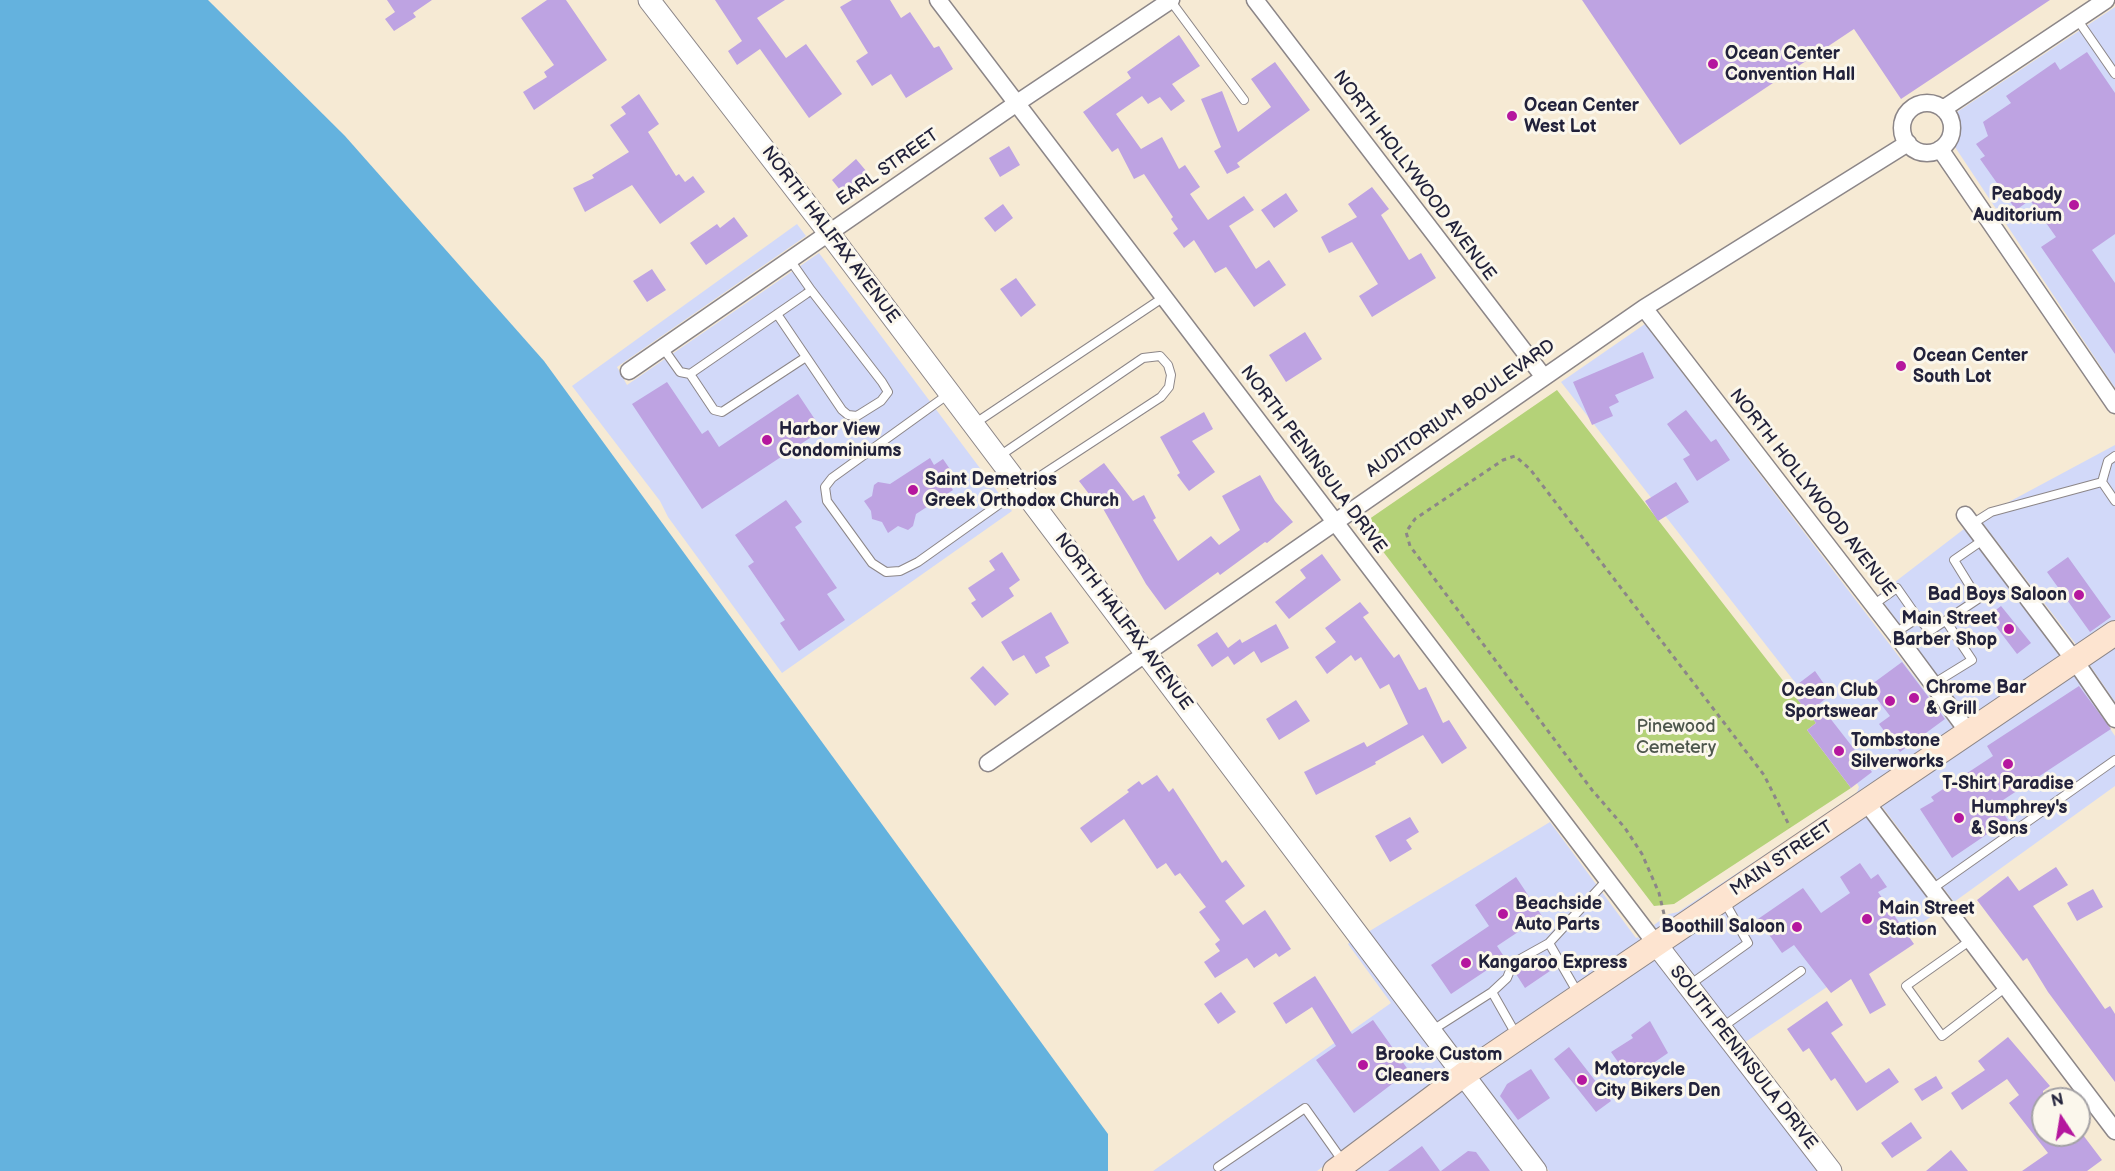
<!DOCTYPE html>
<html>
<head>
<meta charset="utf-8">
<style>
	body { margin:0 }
	#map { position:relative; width:2115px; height:1171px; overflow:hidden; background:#f6ead4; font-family:"Balsamiq Sans",sans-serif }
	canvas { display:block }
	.north { position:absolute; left:2031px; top:1087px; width:60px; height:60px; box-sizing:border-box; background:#fbf7ec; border:2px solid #a4a2a5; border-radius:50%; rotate:348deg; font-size:16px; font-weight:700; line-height:24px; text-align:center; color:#22223b }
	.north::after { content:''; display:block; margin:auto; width:21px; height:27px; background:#b5179e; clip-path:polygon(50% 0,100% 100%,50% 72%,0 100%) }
</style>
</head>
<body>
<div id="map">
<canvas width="2115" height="1171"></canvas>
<div class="north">N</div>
</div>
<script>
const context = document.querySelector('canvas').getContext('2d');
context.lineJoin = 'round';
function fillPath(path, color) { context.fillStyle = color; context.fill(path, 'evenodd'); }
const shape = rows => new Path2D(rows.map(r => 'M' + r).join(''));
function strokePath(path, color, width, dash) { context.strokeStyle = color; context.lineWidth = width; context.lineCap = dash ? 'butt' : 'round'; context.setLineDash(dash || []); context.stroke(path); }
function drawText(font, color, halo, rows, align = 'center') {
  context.font = font + ' "Balsamiq Sans",sans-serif'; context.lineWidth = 6; context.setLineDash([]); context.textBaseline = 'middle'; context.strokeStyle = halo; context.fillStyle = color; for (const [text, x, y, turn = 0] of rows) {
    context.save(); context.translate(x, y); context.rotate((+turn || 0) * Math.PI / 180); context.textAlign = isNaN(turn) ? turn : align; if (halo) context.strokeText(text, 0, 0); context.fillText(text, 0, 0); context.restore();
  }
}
fillPath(shape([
	[2115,7,2115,388,1955,147,1961,129,1957,112],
	[797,224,806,236,617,367,627,385,819,253,1012,511,782,673,668,517,660,501,572,386],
	[1645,324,1955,730,1657,930,1654,925,1669,914,1678,912,1856,795,1859,787,1822,717,1561,382],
	[2115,445,2115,621,2078,647,1979,518],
	[1964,529,2061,658,1970,719,1878,595],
	[2115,646,2115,702,2089,664],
	[2074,675,2115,736,2115,786,1954,902,1881,805],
	[1865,816,1938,912,1744,1043,1670,947],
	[1550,822,1636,938,1638,937,1641,941,1464,1060,1368,932],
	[1351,941,1449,1072,1317,1171,1153,1171,1391,1003,1348,944],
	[1654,958,1819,1171,1549,1171,1477,1077],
	[1461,1089,1524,1171,1352,1171]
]), '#d2d9f9');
fillPath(shape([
	[1557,390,1816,723,1807,730,1851,788,1674,904,1654,906,1362,524]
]), '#b4d278');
fillPath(shape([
	[0,0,208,0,345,136,544,361,1108,1134,1108,1171,0,1171]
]), '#64b2de');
fillPath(shape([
	[387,0,432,0,413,13,416,17,394,31,385,19,395,12],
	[547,0,566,0,607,60,534,110,523,92,547,77,544,72,554,65,521,18],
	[715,0,785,0,757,18,786,58,806,44,842,94,809,118,760,49,737,65,728,51,742,41],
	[852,0,890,0,901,18,910,12,934,48,939,46,953,69,906,98,891,74,872,86,856,61,868,53,840,7],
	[1582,0,2050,0,1901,99,1854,29,1680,145],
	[1179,35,1200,66,1172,84,1185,101,1171,111,1160,97,1148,104,1142,96,1116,114,1141,149,1162,137,1179,169,1185,165,1200,187,1190,194,1208,220,1244,196,1254,210,1229,226,1256,269,1269,260,1286,285,1254,307,1226,267,1215,273,1194,240,1184,248,1173,233,1178,229,1171,219,1173,217,1144,174,1134,179,1118,148,1112,152,1083,112,1131,78,1127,72],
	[2087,52,2115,93,2115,234,2092,250,2115,283,2115,354,2041,247,2056,237,2030,200,2016,210,1980,159,1985,156,1976,144,1988,136,1983,122,2011,103,2006,96,2055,62,2060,70],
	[1275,62,1310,110,1237,163,1240,167,1227,174,1214,151,1221,147,1201,99,1222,91,1238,132,1271,107,1251,79],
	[639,94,659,124,648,132,676,176,679,174,685,182,693,176,705,192,660,224,632,185,585,212,573,188,594,178,592,175,629,152,610,125,626,114,621,107],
	[1009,146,1020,165,1000,177,989,158],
	[856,159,873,179,848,200,832,180],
	[1372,187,1389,209,1381,215,1409,260,1421,253,1436,278,1372,317,1359,296,1378,284,1352,242,1329,253,1321,237,1357,217,1348,204],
	[1286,193,1298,211,1274,228,1261,210],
	[1003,204,1013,218,995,232,984,218],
	[734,217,748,236,706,265,690,243,717,224,720,228],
	[652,269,666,290,647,302,633,281],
	[1016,278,1036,305,1021,317,1000,289],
	[1305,332,1322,359,1286,382,1269,355],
	[1643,352,1654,378,1615,395,1619,402,1609,407,1613,416,1592,425,1573,382],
	[667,382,702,434,708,430,719,447,798,394,822,430,702,509,632,404],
	[1686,410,1711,442,1716,439,1730,460,1697,481,1683,459,1690,455,1667,424],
	[1204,412,1213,429,1192,441,1215,472,1189,491,1177,475,1180,473,1160,437],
	[930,458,934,465,943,459,956,478,948,483,953,490,916,514,913,526,908,530,898,526,888,533,882,522,872,519,871,511,864,501,872,496,874,485,878,482,890,484],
	[1104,463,1133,501,1144,495,1156,518,1153,520,1178,561,1211,536,1219,545,1240,530,1222,496,1260,475,1275,501,1293,522,1267,543,1265,542,1220,575,1218,572,1165,610,1146,584,1101,505,1099,507,1079,481],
	[1676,482,1689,502,1658,521,1645,501],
	[786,500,802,522,795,527,837,588,827,594,845,620,799,651,780,623,785,620,748,566,754,562,735,535],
	[1002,552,1020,580,1009,588,1014,596,982,618,971,603,976,600,968,588,995,570,989,561],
	[1322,554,1341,580,1289,619,1275,602,1306,578,1300,570],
	[2068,557,2111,617,2090,632,2047,572],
	[1360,602,1369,613,1363,617,1394,658,1399,654,1419,690,1426,687,1443,723,1449,720,1467,748,1442,764,1423,735,1375,762,1376,764,1316,795,1304,772,1364,742,1367,747,1408,724,1389,684,1380,689,1361,657,1355,661,1351,655,1327,674,1315,657,1336,642,1325,628],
	[2001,606,2031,643,2017,654,1988,616],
	[1051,612,1069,643,1045,657,1050,666,1036,674,1024,655,1013,661,1001,642],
	[1276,624,1289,648,1261,663,1254,651,1234,665,1228,656,1212,667,1197,645,1217,632,1228,648,1240,639,1242,643],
	[1902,662,1945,719,1900,752,1879,724,1890,716,1868,687],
	[983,666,1009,694,995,706,970,678],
	[1815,671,1831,694,1819,704,1872,772,1851,788,1807,730,1816,723,1790,690],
	[2079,686,2111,729,1997,804,2008,820,1952,858,1920,809,1934,801,1931,797,1993,756,1987,746],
	[1296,700,1310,721,1279,740,1266,719],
	[1157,775,1169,792,1173,788,1222,863,1226,860,1245,886,1225,901,1243,925,1265,910,1291,949,1279,957,1276,953,1254,968,1247,958,1215,978,1204,962,1220,951,1215,944,1220,940,1199,912,1206,907,1180,873,1175,876,1166,863,1157,869,1124,819,1091,843,1080,828,1129,792,1127,790,1139,781,1142,785],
	[1410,817,1419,832,1406,840,1412,849,1390,862,1375,836],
	[1860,863,1871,879,1878,874,1887,887,1878,892,1914,944,1869,974,1886,1005,1870,1014,1851,979,1831,993,1794,945,1782,953,1758,919,1803,888,1821,913,1850,893,1840,877],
	[2056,867,2068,885,2033,906,2105,1009,2110,1006,2115,1014,2115,1082,2048,992,2027,958,2023,961,1977,900,2008,876,2019,891],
	[1516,877,1542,916,1497,946,1505,958,1451,994,1431,965,1489,926,1475,905],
	[2093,889,2103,907,2077,921,2067,903],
	[1540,956,1550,971,1525,988,1516,974,1518,967],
	[1315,976,1352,1034,1373,1020,1409,1071,1354,1113,1316,1060,1336,1046,1312,1007,1286,1024,1273,1003],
	[1221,992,1236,1012,1218,1024,1204,1004],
	[1827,1001,1843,1025,1831,1033,1866,1083,1889,1068,1899,1082,1857,1111,1835,1078,1831,1081,1809,1048,1803,1052,1787,1029],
	[1650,1021,1668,1053,1630,1079,1611,1052,1633,1038,1631,1035],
	[2008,1037,2050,1086,2043,1091,2043,1135,2083,1135,2102,1160,2087,1171,2022,1171,2048,1153,2009,1103,2019,1095,2007,1079,1962,1110,1951,1093,1985,1070,1978,1061],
	[1569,1047,1611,1101,1596,1112,1554,1059],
	[1531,1069,1550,1098,1518,1120,1500,1096,1507,1084],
	[1936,1076,1943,1088,1922,1101,1914,1089],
	[1911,1122,1922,1138,1892,1158,1881,1143],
	[1422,1146,1440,1171,1388,1171],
	[1951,1150,1968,1171,1926,1171],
	[1468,1151,1476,1152,1490,1171,1441,1171]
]), '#bea3e2');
const service = shape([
	[1170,0,1244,100],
	[2077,19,2115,74],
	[777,314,842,410,848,415,857,416,881,401,888,392,882,382,811,290],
	[663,348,680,372,690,374,806,294,811,290,790,260],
	[690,374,714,410,722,412,806,357],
	[950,393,832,478,825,487,827,501,872,563,886,572,900,571,918,562,1022,488,1161,397,1169,387,1171,375,1168,365,1160,356,1143,358,998,457],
	[974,424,1164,297],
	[2115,456,2108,461,2102,482,2115,501],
	[1972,524,1991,512,2102,482],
	[1873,605,1897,588,1918,618],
	[1895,633,1918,618,1930,631,1978,599,1954,560,1983,540],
	[1933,684,1972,660,1946,621],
	[1932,889,2115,760],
	[1971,940,1906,986,1942,1036,2006,987],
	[1549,943,1579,995],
	[1688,986,1748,943,1723,899],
	[1492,992,1517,1036],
	[1721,1028,1801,971],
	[1431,1031,1492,992,1507,978,1513,963,1549,943,1607,880],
	[1218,1167,1305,1108,1344,1163]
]);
const minor = shape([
	[938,0,1656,944],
	[1255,0,1543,376],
	'1902 128a25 25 0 1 1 50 0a25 25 0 1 1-50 0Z',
	[1943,109,2106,0],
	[1940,149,2115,405],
	[1644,308,1895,633,1969,733],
	[629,371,1017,103,1171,0],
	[1965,515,2075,661,2115,719],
	[988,763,1644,308,1908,143],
	[1866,802,2115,1131]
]);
const tertiary = shape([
	[649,0,829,233,1536,1171],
	[1656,944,1831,1171]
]);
const secondary = shape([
	[1335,1171,1463,1075,2115,633]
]);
strokePath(service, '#8c8688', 10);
strokePath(minor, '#8c8688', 19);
strokePath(tertiary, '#8c8688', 23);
strokePath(secondary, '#8c8688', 26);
strokePath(shape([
	[1664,914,1659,893,1642,854,1625,828,1592,790,1410,546,1406,532,1415,519,1503,460,1515,456,1530,469,1764,775,1790,827]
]), '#8c8688', 3, [4.5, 4.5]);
strokePath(service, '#fff', 8);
strokePath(minor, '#fff', 16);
strokePath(tertiary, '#fff', 21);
strokePath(secondary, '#fde4d0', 24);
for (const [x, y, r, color] of [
	[1713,64,6,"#b5179e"],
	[1512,116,6,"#b5179e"],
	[2074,205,6,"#b5179e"],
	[1901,366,6,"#b5179e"],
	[767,440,6,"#b5179e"],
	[913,490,6,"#b5179e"],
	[2079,595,6,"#b5179e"],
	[2009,629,6,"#b5179e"],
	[1914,698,6,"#b5179e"],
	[1890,701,6,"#b5179e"],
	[1839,751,6,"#b5179e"],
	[2008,764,6,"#b5179e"],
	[1959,818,6,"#b5179e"],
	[1503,914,6,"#b5179e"],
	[1867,919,6,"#b5179e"],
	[1797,927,6,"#b5179e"],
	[1466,963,6,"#b5179e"],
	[1363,1065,6,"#b5179e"],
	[1582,1080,6,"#b5179e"]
]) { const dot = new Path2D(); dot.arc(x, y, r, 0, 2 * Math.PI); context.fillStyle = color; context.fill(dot); strokePath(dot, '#fbf7ec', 2); }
drawText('bold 18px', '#22223b', '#fbf7ec', [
	["Ocean Center",1725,54],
	["Convention Hall",1725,75],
	["Ocean Center",1524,106],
	["West Lot",1524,127],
	["Peabody",2062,195,"right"],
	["Auditorium",2062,216,"right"],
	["Ocean Center",1913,356],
	["South Lot",1913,377],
	["Harbor View",779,430],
	["Condominiums",779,451],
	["Saint Demetrios",925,480],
	["Greek Orthodox Church",925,501],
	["Bad Boys Saloon",2067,595,"right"],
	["Main Street",1997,619,"right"],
	["Barber Shop",1997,640,"right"],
	["Chrome Bar",1926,688],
	["& Grill",1926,709],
	["Ocean Club",1878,691,"right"],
	["Sportswear",1878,712,"right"],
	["Tombstone",1851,741],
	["Silverworks",1851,762],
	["T-Shirt Paradise",2008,784,"center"],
	["Humphrey's",1971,808],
	["& Sons",1971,829],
	["Beachside",1515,904],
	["Auto Parts",1515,925],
	["Main Street",1879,909],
	["Station",1879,930],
	["Boothill Saloon",1785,927,"right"],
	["Kangaroo Express",1478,963],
	["Brooke Custom",1375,1055],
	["Cleaners",1375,1076],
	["Motorcycle",1594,1070],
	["City Bikers Den",1594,1091]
], 'left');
drawText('18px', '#22223b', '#fbf7ec', [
	["EARL STREET",888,168,-35],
	["NORTH HOLLYWOOD AVENUE",1414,176,53],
	["NORTH HALIFAX AVENUE",830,235,53],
	["AUDITORIUM BOULEVARD",1461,409,-35],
	["NORTH PENINSULA DRIVE",1313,460,53],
	["NORTH HOLLYWOOD AVENUE",1812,493,52],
	["NORTH HALIFAX AVENUE",1123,622,53],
	["MAIN STREET",1782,859,-34],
	["SOUTH PENINSULA DRIVE",1743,1058,52]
]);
drawText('18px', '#4e574d', '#fbf7ec', [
	["Pinewood",1676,727],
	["Cemetery",1676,748]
]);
</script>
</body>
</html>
